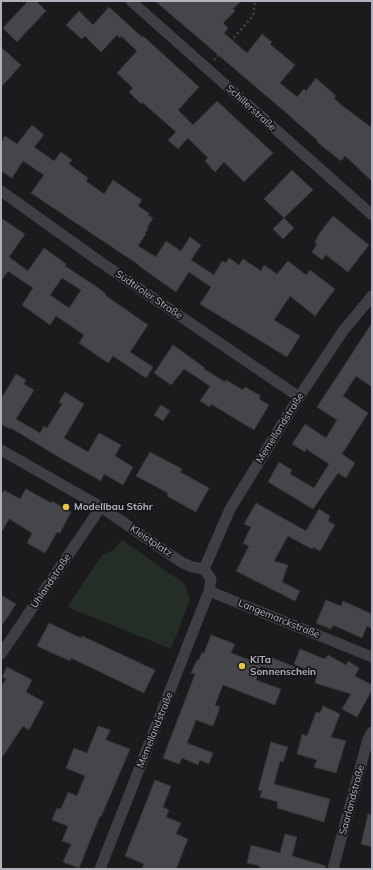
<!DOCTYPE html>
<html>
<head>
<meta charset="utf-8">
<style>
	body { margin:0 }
	#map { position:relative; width:373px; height:870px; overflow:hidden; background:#1b1b1d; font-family:Mulish,sans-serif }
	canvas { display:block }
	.frame { position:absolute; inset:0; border:2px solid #afb1bb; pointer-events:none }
</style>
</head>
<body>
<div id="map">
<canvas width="373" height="870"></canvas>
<div class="frame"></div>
</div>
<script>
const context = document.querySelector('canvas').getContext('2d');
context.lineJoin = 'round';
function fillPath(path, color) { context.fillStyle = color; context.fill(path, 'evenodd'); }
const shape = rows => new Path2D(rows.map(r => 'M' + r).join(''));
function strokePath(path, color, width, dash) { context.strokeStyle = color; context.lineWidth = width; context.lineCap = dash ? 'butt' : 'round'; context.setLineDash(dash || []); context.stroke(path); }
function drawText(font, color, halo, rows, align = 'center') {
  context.font = font + ' Mulish,sans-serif'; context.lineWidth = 3.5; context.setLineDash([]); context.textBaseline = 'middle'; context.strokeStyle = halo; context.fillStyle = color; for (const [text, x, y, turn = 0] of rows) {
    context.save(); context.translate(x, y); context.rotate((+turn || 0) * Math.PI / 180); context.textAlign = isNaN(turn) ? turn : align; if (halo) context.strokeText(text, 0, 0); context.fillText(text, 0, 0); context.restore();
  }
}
fillPath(shape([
	[122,540,185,584,190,600,171,649,67,607,102,555,112,551]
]), '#252d27');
const building = shape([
	[28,1,36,1,46,11,17,42,3,28,28,1],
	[155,1,241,1,233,9,235,11,223,23,228,28,224,33,247,53,262,34,272,42,270,44,295,65,280,83,297,97,304,89,306,91,316,78,336,96,334,98,340,104,372,128,372,181,345,156,341,161,317,142,318,141,284,111,155,1],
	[109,7,142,37,143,36,199,87,178,110,193,125,217,101,273,153,244,182,224,162,215,172,205,161,208,158,188,138,178,149,168,140,176,132,142,102,141,104,129,92,133,88,117,73,137,51,121,36,120,38,117,35,101,52,85,36,82,39,66,25,79,11,93,25,109,7],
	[1,47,21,65,1,87,1,47],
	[32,125,44,135,34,147,54,161,61,152,72,160,69,164,88,178,86,181,104,194,113,180,142,200,138,206,149,213,148,215,153,218,147,228,148,229,145,233,146,234,138,246,156,257,166,241,181,251,190,237,201,245,191,260,214,275,222,261,226,263,229,258,239,265,243,259,261,271,264,265,277,274,288,261,306,275,310,270,335,289,315,316,290,296,274,320,300,336,287,357,200,304,211,287,189,272,176,292,139,266,139,265,31,193,44,175,23,161,12,178,1,171,1,143,5,136,17,144,32,125],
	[292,170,313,190,284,218,264,199,292,170],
	[333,216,369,245,348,272,326,255,322,260,312,252,317,244,315,242,319,234,333,216],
	[1,218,25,234,9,257,28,271,44,248,66,264,65,266,97,287,106,294,105,295,148,325,130,352,153,367,146,378,113,356,108,363,79,343,84,335,56,316,50,325,22,305,33,288,8,271,1,281,1,218],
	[62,278,81,290,69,308,50,295,62,278],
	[284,218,294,228,283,239,273,229,284,218],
	[372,323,372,387,356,376,343,396,368,413,342,454,355,463,346,478,338,473,313,509,268,482,279,462,292,470,290,474,314,488,329,464,306,449,305,452,292,444,305,424,326,438,337,420,317,407,372,323],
	[173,345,205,368,204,369,225,382,226,380,243,390,245,387,261,396,259,399,269,405,254,430,211,404,210,407,200,401,210,386,184,369,171,385,154,373,173,345],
	[16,374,26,380,24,384,34,390,16,419,40,433,44,426,47,428,62,404,59,402,65,392,84,404,64,438,88,452,99,433,121,445,115,456,133,467,123,485,104,474,101,481,62,459,11,428,10,429,1,424,1,399,16,374],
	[161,405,170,411,163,421,154,415,161,405],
	[150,452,182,469,180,472,209,488,196,512,167,496,168,493,136,476,150,452],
	[26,489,51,503,52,501,71,512,60,533,57,532,45,553,27,543,32,533,9,519,1,533,1,496,4,490,20,499,26,489],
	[256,503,306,531,319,509,330,516,328,521,335,525,320,551,313,547,312,549,288,536,274,561,288,565,282,582,300,591,295,601,236,571,249,546,243,543,251,527,244,524,256,503],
	[1,595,16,604,1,627,1,595],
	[326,600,341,606,343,601,372,614,372,629,367,626,362,638,333,625,331,629,316,623,326,600],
	[49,623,81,638,82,636,155,670,144,693,71,658,70,661,37,646,49,623],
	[211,635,235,644,231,653,258,663,262,654,295,667,292,675,261,666,256,680,281,689,275,705,223,685,215,705,220,707,213,726,196,720,187,743,213,753,209,764,200,760,198,765,182,758,179,764,163,758,195,674,191,673,197,660,199,660,202,652,204,653,211,635],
	[300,649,325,659,328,655,346,665,348,661,359,668,355,676,372,685,372,690,357,717,342,709,351,694,315,683,317,675,294,664,300,649],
	[7,667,32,680,26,692,44,702,29,730,23,726,1,759,1,687,6,679,2,677,7,667],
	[323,706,340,714,331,737,346,741,336,773,314,767,317,760,297,754,302,734,307,736,316,712,320,713,323,706],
	[98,726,110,730,106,740,130,749,101,817,100,816,79,868,63,862,71,844,62,841,68,826,52,820,57,808,61,809,68,792,77,796,85,776,66,768,74,748,87,753,98,726],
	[271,742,288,747,283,762,280,761,274,784,330,799,324,822,277,808,278,802,260,797,262,791,258,790,271,742],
	[155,780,171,786,163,807,169,810,166,817,181,823,176,834,188,839,176,869,142,869,144,864,125,856,155,780],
	[368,814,372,815,372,847,361,844,368,814],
	[285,834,297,837,292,856,326,866,325,869,259,869,260,866,247,863,251,845,280,853,285,834]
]);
fillPath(building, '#45464a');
strokePath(building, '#363539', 1);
strokePath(shape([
	[214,60,253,16,255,1]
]), '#424349', 2.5, [2, 3]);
strokePath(shape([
	[131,1,372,215],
	[1,191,99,261,299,397],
	[1,450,101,507,181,562,192,567,204,569],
	[204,569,230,509,299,397,343,331,372,296],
	[204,569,211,579,209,591,372,657],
	[1,654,101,507],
	[100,869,209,591],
	[333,869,368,739,372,732]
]), '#3e3e44', 11);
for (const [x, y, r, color] of [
	[66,507,4,"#e5c44b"],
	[242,666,4,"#e5c44b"]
]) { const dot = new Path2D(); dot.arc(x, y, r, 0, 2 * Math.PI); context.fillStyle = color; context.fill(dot); strokePath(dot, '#161618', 1.5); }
drawText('10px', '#afb1bb', '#161618', [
	["Schillerstraße",251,108,42],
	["Südtiroler Straße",149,295,34],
	["Memellandstraße",280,428,-58],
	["Kleistplatz",151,541,34],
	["Uhlandstraße",51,581,-56],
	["Langemarckstraße",279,619,22],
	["Memellandstraße",155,730,-68],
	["Saarlandstraße",352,800,-75]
]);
drawText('bold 10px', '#afb1bb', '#161618', [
	["Modellbau Stöhr",74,507],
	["KiTa",250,660],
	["Sonnenschein",250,672]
], 'left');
</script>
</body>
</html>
